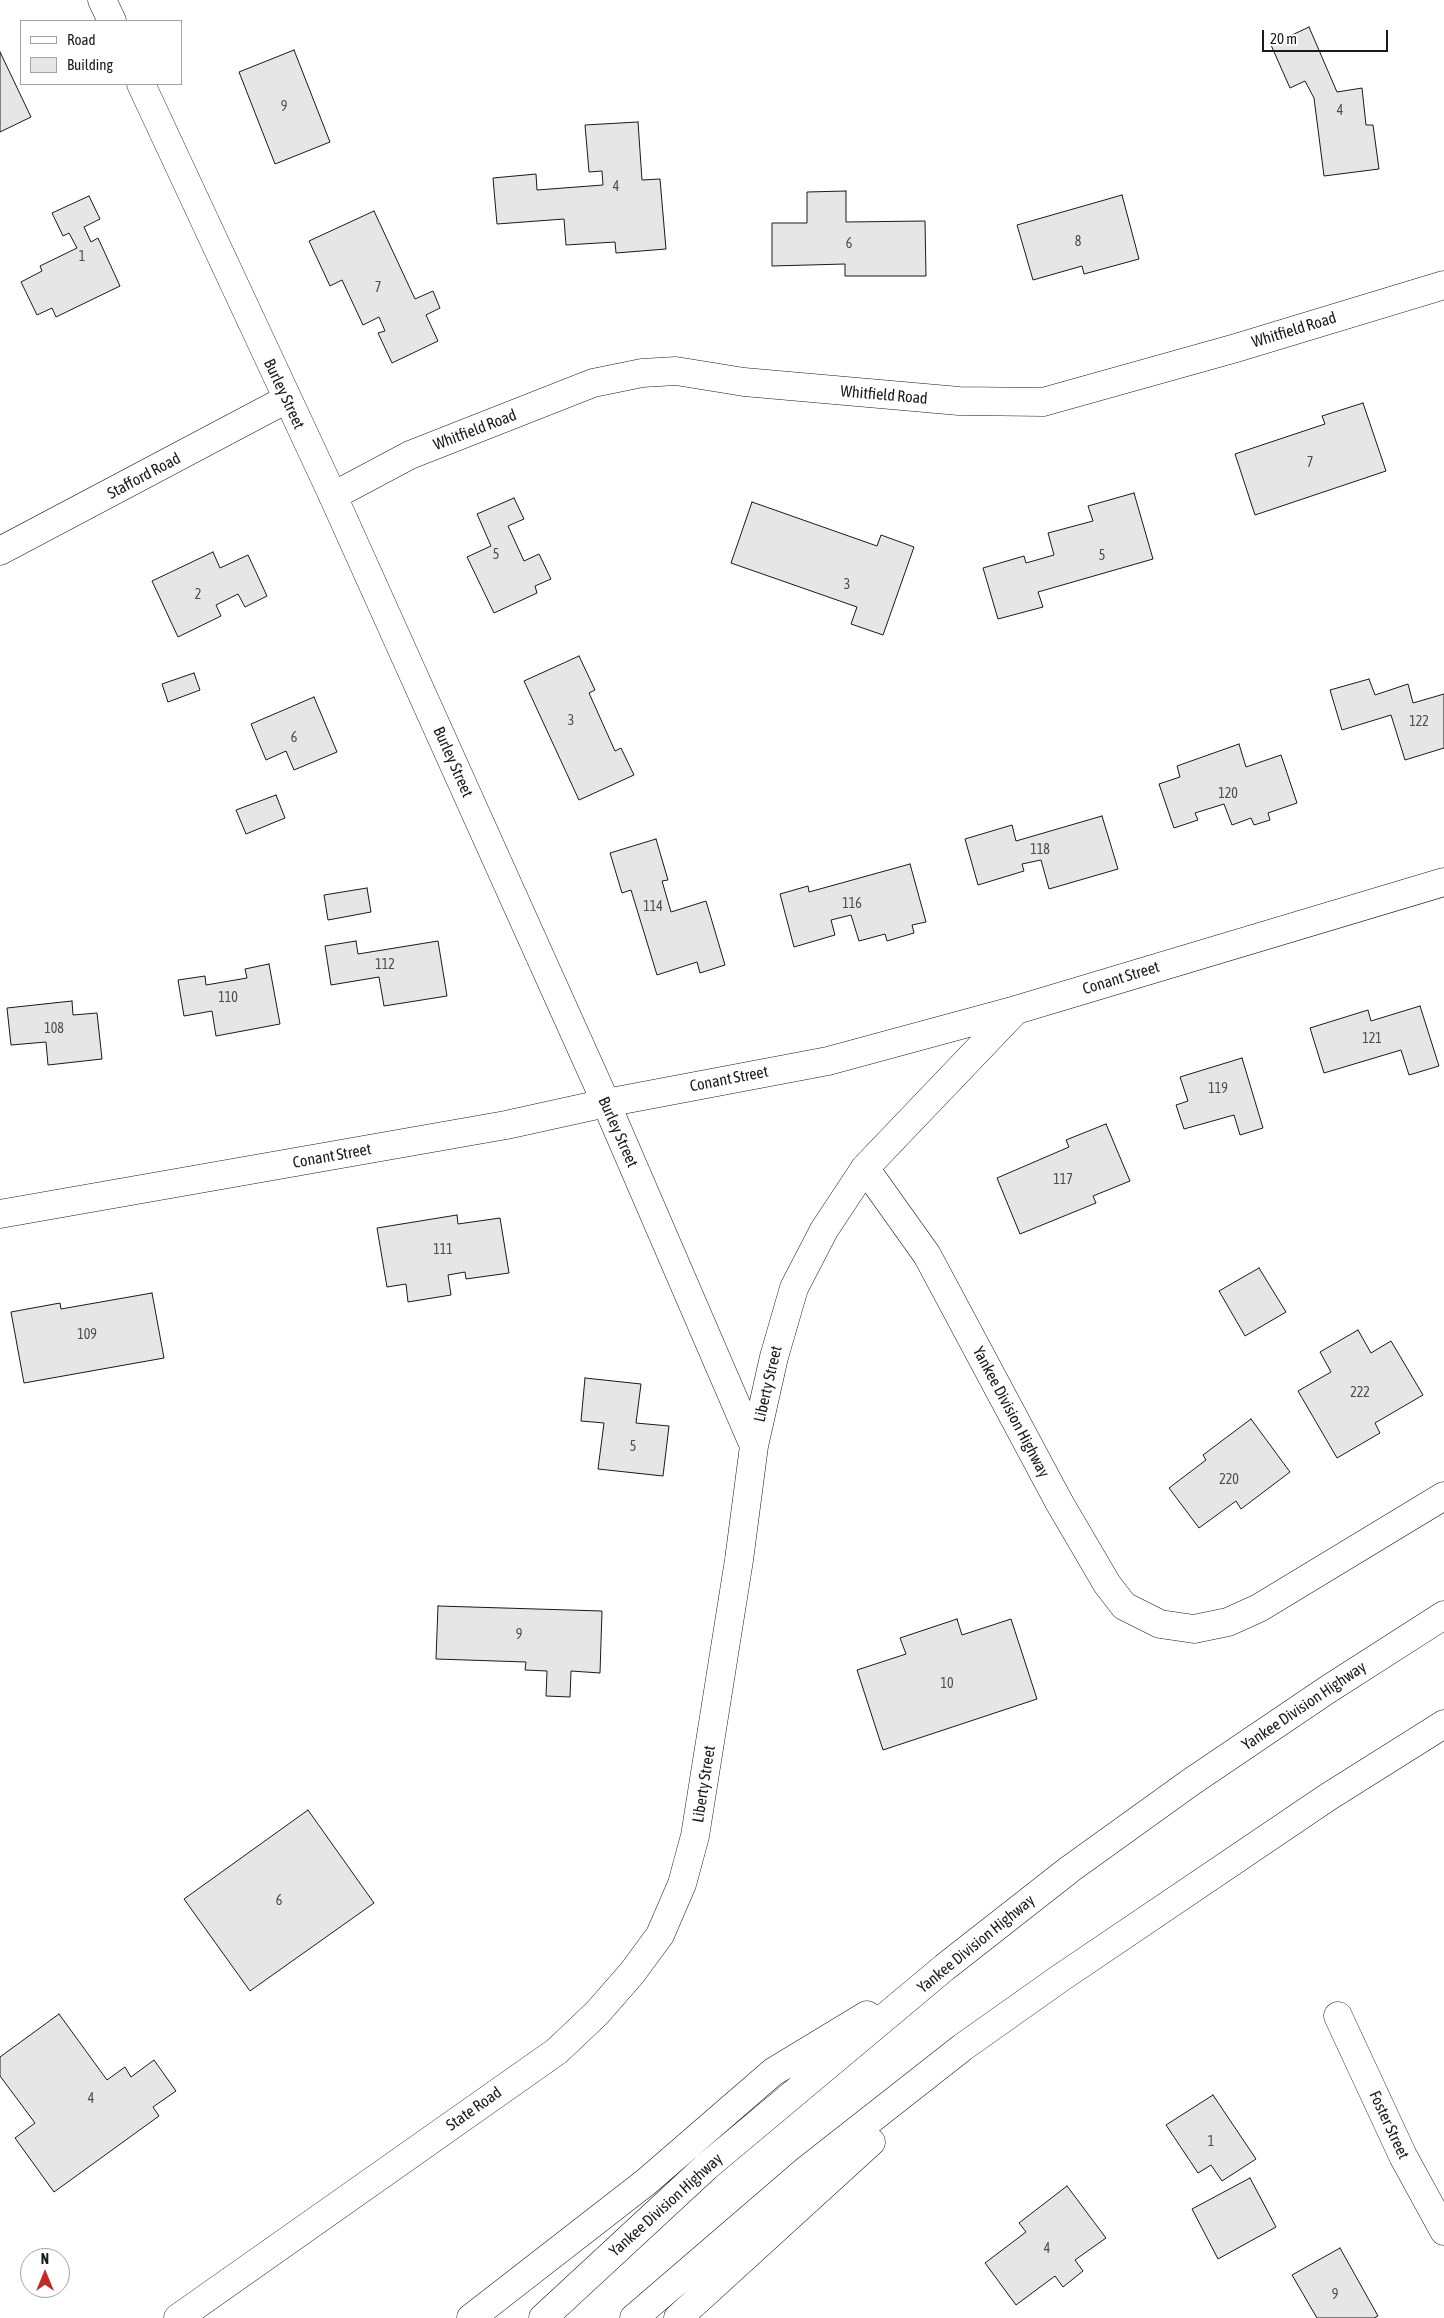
<!DOCTYPE html>
<html>
<head>
<meta charset="utf-8">
<style>
	body { margin:0 }
	#map { position:relative; width:1444px; height:2318px; overflow:hidden; background:#fff; font-family:"Asap Condensed",sans-serif }
	canvas { display:block }
	.legend { position:absolute; left:20px; top:20px; width:162px; height:65px; box-sizing:border-box; background:#fff; border:1px solid #a3a3a3; margin:0; padding:6px 9px; list-style:none; font-size:15px; color:#1a1a1a }
	.legend li { display:flex; align-items:center; gap:10px; height:25px }
	.legend b { width:25px; border:1px solid #a3a3a3 }
	.north { position:absolute; left:20px; top:2248px; width:50px; height:50px; box-sizing:border-box; background:#fff; border:1px solid #a3a3a3; border-radius:50%; rotate:0deg; font-size:14px; font-weight:700; line-height:20px; text-align:center; color:#1a1a1a }
	.north::after { content:''; display:block; margin:auto; width:18px; height:22px; background:#c62828; clip-path:polygon(50% 0,100% 100%,50% 72%,0 100%) }
	.scale { position:absolute; left:1262px; top:30px; width:126px; height:22px; box-sizing:border-box; border:2px solid #1a1a1a; border-top:0; padding-left:6px; font-size:15px; line-height:18px; white-space:nowrap; color:#1a1a1a; -webkit-text-stroke:4px #fff; paint-order:stroke }
</style>
</head>
<body>
<div id="map">
<canvas width="1444" height="2318"></canvas>
<ul class="legend">
<li><b style="height:6px;background:#fff"></b>Road</li>
<li><b style="height:14px;background:#e6e6e6"></b>Building</li>
</ul>
<div class="north">N</div>
<div class="scale">20 m</div>
</div>
<script>
const context = document.querySelector('canvas').getContext('2d');
context.lineJoin = 'round';
function fillPath(path, color) { context.fillStyle = color; context.fill(path, 'evenodd'); }
const shape = rows => new Path2D(rows.map(r => 'M' + r).join(''));
function strokePath(path, color, width, dash) { context.strokeStyle = color; context.lineWidth = width; context.lineCap = dash ? 'butt' : 'round'; context.setLineDash(dash || []); context.stroke(path); }
function drawText(font, color, halo, rows, align = 'center') {
  context.font = font + ' "Asap Condensed",sans-serif'; context.lineWidth = 4; context.setLineDash([]); context.textBaseline = 'middle'; context.strokeStyle = halo; context.fillStyle = color; for (const [text, x, y, turn = 0] of rows) {
    context.save(); context.translate(x, y); context.rotate((+turn || 0) * Math.PI / 180); context.textAlign = isNaN(turn) ? turn : align; if (halo) context.strokeText(text, 0, 0); context.fillText(text, 0, 0); context.restore();
  }
}
const building = shape([
	[1309,27,1337,92,1362,88,1366,125,1373,125,1379,169,1324,176,1314,98,1305,81,1290,88,1271,45,1309,27],
	[294,50,330,142,275,164,239,72,294,50],
	[0,52,31,117,0,132,0,52],
	[638,122,642,180,660,179,666,249,616,253,615,242,566,245,564,219,497,224,493,178,536,174,537,190,603,185,602,171,589,172,585,125,638,122],
	[846,191,846,222,925,221,926,276,845,276,845,264,772,266,772,223,807,223,807,192,846,191],
	[1122,195,1139,259,1084,274,1082,266,1033,280,1017,225,1122,195],
	[89,196,100,219,84,227,91,242,98,238,120,286,56,317,52,308,37,315,21,282,42,271,40,266,77,248,69,233,63,236,52,213,89,196],
	[374,211,415,299,433,291,440,308,426,315,438,341,392,363,378,333,385,331,379,317,363,325,342,280,330,286,309,241,374,211],
	[1363,403,1386,471,1255,515,1235,454,1325,424,1322,416,1363,403],
	[1134,493,1153,559,1038,592,1043,607,998,619,983,568,1024,556,1026,563,1054,555,1048,533,1093,521,1088,506,1134,493],
	[514,498,524,519,508,526,524,561,539,554,551,579,535,586,537,593,494,613,467,557,491,546,477,514,514,498],
	[752,502,877,546,881,535,914,547,883,635,851,624,857,607,731,563,752,502],
	[213,552,220,568,248,555,267,596,245,607,238,594,216,605,221,616,178,637,152,581,213,552],
	[579,656,595,690,589,693,615,751,621,748,634,775,579,800,524,681,579,656],
	[194,673,200,690,168,702,162,684,194,673],
	[1369,679,1375,695,1408,684,1413,703,1444,694,1444,748,1405,760,1391,715,1342,730,1330,690,1369,679],
	[314,697,337,752,294,770,286,751,266,760,251,724,314,697],
	[1239,744,1246,767,1281,755,1297,803,1268,813,1270,820,1254,825,1251,818,1232,825,1224,804,1195,813,1198,820,1174,828,1159,784,1180,777,1177,766,1239,744],
	[276,795,285,818,246,834,236,810,276,795],
	[1102,816,1118,869,1049,889,1041,860,1022,864,1024,871,978,885,965,839,1012,825,1016,841,1102,816],
	[656,839,668,880,662,881,671,912,706,901,725,965,700,973,697,962,657,975,631,890,622,893,610,853,656,839],
	[910,864,926,922,912,925,914,933,887,941,885,934,859,941,851,915,831,920,835,935,794,947,780,894,808,886,809,892,910,864],
	[367,888,371,912,328,920,324,895,367,888],
	[356,941,358,954,438,941,447,996,384,1006,379,977,331,985,325,946,356,941],
	[269,964,280,1024,216,1036,212,1011,184,1016,178,980,205,976,206,985,247,978,245,969,269,964],
	[72,1001,73,1015,97,1013,102,1059,48,1065,46,1042,11,1045,7,1008,72,1001],
	[1420,1006,1439,1066,1409,1075,1401,1050,1324,1073,1310,1028,1368,1010,1371,1021,1420,1006],
	[1242,1058,1263,1128,1240,1135,1234,1115,1184,1129,1176,1105,1188,1101,1180,1077,1242,1058],
	[1106,1124,1130,1181,1093,1196,1096,1203,1020,1234,997,1178,1069,1147,1066,1140,1106,1124],
	[457,1215,458,1224,500,1218,509,1273,466,1279,465,1272,448,1275,451,1295,408,1302,406,1284,387,1287,377,1228,457,1215],
	[1259,1268,1286,1312,1245,1336,1219,1291,1259,1268],
	[152,1293,164,1358,24,1383,11,1312,60,1303,61,1309,152,1293],
	[1358,1330,1371,1353,1391,1341,1423,1395,1375,1423,1380,1433,1337,1458,1298,1391,1331,1372,1320,1352,1358,1330],
	[585,1378,641,1384,636,1423,669,1426,663,1476,598,1469,604,1423,581,1421,585,1378],
	[1251,1419,1290,1472,1241,1509,1236,1501,1199,1528,1169,1488,1206,1460,1203,1455,1251,1419],
	[438,1606,602,1611,600,1673,571,1671,570,1697,546,1696,547,1671,525,1670,526,1662,436,1659,438,1606],
	[957,1619,962,1635,1011,1619,1037,1699,883,1750,857,1670,906,1654,900,1638,957,1619],
	[308,1810,374,1903,250,1991,184,1899,308,1810],
	[59,2014,107,2080,125,2067,131,2077,154,2060,176,2091,153,2107,159,2116,54,2192,15,2138,35,2123,0,2076,0,2057,59,2014],
	[1213,2095,1256,2159,1222,2181,1211,2165,1198,2173,1166,2125,1213,2095],
	[1250,2178,1276,2227,1218,2259,1192,2209,1250,2178],
	[1067,2186,1106,2238,1075,2260,1083,2271,1063,2287,1055,2276,1016,2305,985,2263,1026,2232,1019,2223,1067,2186],
	[1340,2248,1378,2316,1374,2318,1317,2318,1292,2275,1340,2248]
]);
fillPath(building, '#e6e6e6');
strokePath(building, '#1a1a1a', 1);
const minor = shape([
	[333,496,410,455,593,383,642,373,676,371,744,382,959,401,1043,402,1236,348,1444,285],
	[0,551,287,399],
	[865,1168,927,1255,1059,1502,1107,1584,1124,1606,1160,1624,1194,1629,1228,1622,1259,1608,1444,1496],
	[1338,2016,1403,2156,1444,2231]
]);
const major = shape([
	[102,0,112,21],
	[141,84,333,496,606,1103,754,1446],
	[0,1214,506,1125,606,1103,828,1061,1016,1010,1444,882],
	[178,2318,557,2051,597,2013,632,1973,660,1935,682,1884,695,1836,739,1560,754,1446,774,1357,794,1288,824,1230,865,1168,1016,1010]
]);
const highway = shape([
	[471,2318,646,2182,773,2072,867,2015],
	[543,2318,706,2167,945,1967,1070,1869,1191,1782,1327,1690,1444,1615],
	[634,2318,805,2171,963,2047,1059,1979,1328,1797,1444,1724],
	[678,2318,871,2142]
]);
strokePath(minor, '#1a1a1a', 29);
strokePath(major, '#1a1a1a', 29);
strokePath(highway, '#1a1a1a', 29);
strokePath(minor, '#fff', 28);
strokePath(major, '#fff', 28);
strokePath(highway, '#fff', 28);
drawText('14px', '#4d4d4d', null, [
	["9",284,107],
	["4",1340,111],
	["4",616,187],
	["8",1078,242],
	["6",849,244],
	["1",82,257],
	["7",378,288],
	["7",1310,463],
	["5",496,555],
	["5",1102,556],
	["3",847,585],
	["2",198,595],
	["3",571,721],
	["122",1419,722],
	["6",294,738],
	["120",1228,794],
	["118",1040,850],
	["116",852,904],
	["114",653,907],
	["112",385,965],
	["110",228,998],
	["108",54,1029],
	["121",1372,1039],
	["119",1218,1089],
	["117",1063,1180],
	["111",443,1250],
	["109",87,1335],
	["222",1360,1393],
	["5",633,1447],
	["220",1229,1480],
	["9",519,1635],
	["10",947,1684],
	["6",279,1901],
	["4",91,2099],
	["1",1211,2142],
	["4",1047,2249],
	["9",1335,2295]
]);
drawText('16px', '#1a1a1a', '#fff', [
	["Whitfield Road",1294,330,-17],
	["Burley Street",284,394,65],
	["Whitfield Road",884,395,5],
	["Whitfield Road",475,430,-21],
	["Stafford Road",144,476,-28],
	["Burley Street",453,762,66],
	["Conant Street",1121,978,-17],
	["Conant Street",729,1079,-11],
	["Burley Street",618,1132,66],
	["Conant Street",332,1156,-10],
	["Liberty Street",768,1384,-77],
	["Yankee Division Highway",1011,1412,62],
	["Yankee Division Highway",1304,1706,-34],
	["Liberty Street",704,1784,-81],
	["Yankee Division Highway",976,1944,-39],
	["State Road",474,2109,-35],
	["Foster Street",1389,2125,65],
	["Yankee Division Highway",666,2205,-42]
]);
</script>
</body>
</html>
